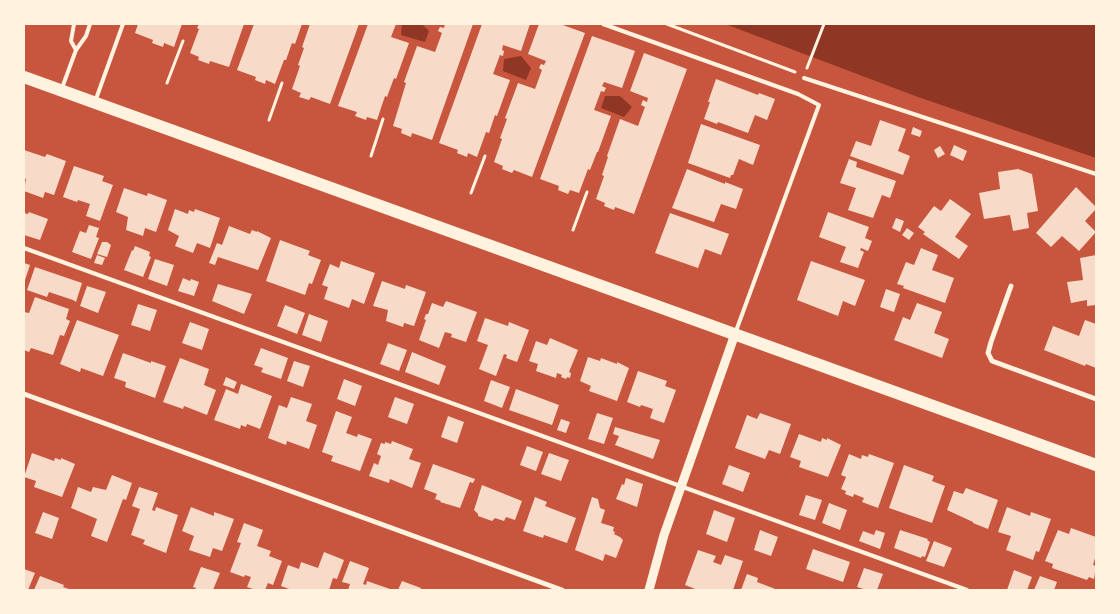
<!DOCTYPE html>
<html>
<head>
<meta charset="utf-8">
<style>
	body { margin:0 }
	#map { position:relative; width:1120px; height:614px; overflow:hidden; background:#c8553d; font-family:Helvetica,sans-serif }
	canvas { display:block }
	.frame { position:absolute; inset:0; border:25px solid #fff3e0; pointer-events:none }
</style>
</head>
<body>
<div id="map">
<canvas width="1120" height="614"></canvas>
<div class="frame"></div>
</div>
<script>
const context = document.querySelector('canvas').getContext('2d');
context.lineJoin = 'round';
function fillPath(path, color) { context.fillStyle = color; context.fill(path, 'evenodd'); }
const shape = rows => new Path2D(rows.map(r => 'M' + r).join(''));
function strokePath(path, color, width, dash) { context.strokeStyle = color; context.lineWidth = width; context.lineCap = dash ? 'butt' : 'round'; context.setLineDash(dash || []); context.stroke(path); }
fillPath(shape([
	[402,24,422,24,429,31,425,42,401,35],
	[725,24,1096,24,1096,158,918,97],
	[521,56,531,68,526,80,503,71,504,59],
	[605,96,620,96,632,107,624,117,601,108]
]), '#8f3625');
fillPath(shape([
	[138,24,182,24,174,47,164,43,163,47,152,43,153,40,135,33],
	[199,24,244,24,229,67,210,61,209,64,198,60,199,57,190,53,199,29,197,28],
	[254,24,302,24,295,44,292,43,286,60,284,60,275,84,266,80,265,84,255,80,256,77,237,70],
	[310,24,359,24,330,104,311,97,309,100,299,97,301,93,292,89,300,66,298,65,304,48,302,47],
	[368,24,396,24,391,37,409,43,396,79,394,78,387,97,385,96,377,120,367,117,366,120,355,116,357,112,338,106],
	[445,24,473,24,432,140,412,133,411,137,401,133,402,129,393,126,406,83,404,82,417,46,435,52,442,33,438,31,440,27,444,28],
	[482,24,530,24,521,51,503,45,502,50,504,51,503,56,500,55,493,74,510,80,497,116,495,115,489,133,486,132,477,157,468,153,467,157,457,153,458,150,439,143],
	[539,24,560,24,585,33,532,177,514,170,512,173,502,169,503,166,494,162,502,139,500,138,507,119,505,118,518,83,535,89,542,70,539,68,541,64,544,65,546,61,528,54],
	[592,36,635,51,622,88,604,82,602,86,606,88,604,92,601,91,594,110,611,116,598,152,597,152,590,170,588,169,579,193,570,190,568,194,558,190,559,186,540,179],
	[644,53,687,69,634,214,615,207,614,210,604,206,605,203,596,199,604,176,602,175,608,157,607,156,620,119,638,126,645,107,641,105,643,100,647,102,648,98,630,91],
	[716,79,758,95,759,93,775,99,767,120,755,115,748,133,718,122,717,124,704,119,710,102,708,102],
	[880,120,906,129,898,151,910,156,903,175,850,156,856,141,871,146],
	[701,124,760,145,753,165,739,159,733,175,731,175,730,178,688,163],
	[913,127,922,131,920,137,911,134],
	[954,145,967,151,963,161,950,155],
	[940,146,945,154,938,158,934,150],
	[24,150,45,157,47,154,66,161,54,195,45,192,43,198,24,191,26,179,24,178],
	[849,159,857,162,856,167,896,181,890,198,882,195,873,218,848,210,856,188,840,183],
	[74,166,104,176,102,181,113,185,100,221,86,216,90,204,78,200,77,202,63,197],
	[687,169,725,184,725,182,743,189,736,209,721,204,714,222,672,208],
	[1018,169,1032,174,1038,211,1027,213,1029,228,1013,231,1010,215,984,219,979,193,1000,189,998,172],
	[1076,187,1096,207,1096,209,1085,221,1096,232,1079,251,1062,236,1051,247,1036,233],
	[124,188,147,196,148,193,167,200,156,232,145,228,143,236,126,230,128,217,116,212],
	[950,199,971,214,955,237,968,246,959,259,923,234,925,232,918,227,934,206,941,211],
	[175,209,188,214,189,210,194,212,195,209,220,218,210,248,197,243,193,253,175,246,179,236,168,230],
	[29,212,48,219,40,240,24,235,24,213,28,214],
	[828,212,869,227,865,238,872,241,868,251,861,248,860,250,864,252,858,268,840,262,846,247,819,237],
	[670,213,729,234,721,255,705,249,698,268,655,253],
	[896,218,904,221,900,232,892,228],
	[89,225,99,228,96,237,99,238,91,259,72,252,80,231,86,233],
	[229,226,250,234,252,230,257,232,257,231,271,238,258,270,218,257,215,265,209,263,217,243,222,245],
	[907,228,914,233,909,240,902,235],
	[280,240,310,251,308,255,321,260,312,284,309,283,305,295,266,281],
	[102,242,107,242,111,245,107,257,97,254],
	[135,246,150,252,149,256,151,257,143,277,124,270,132,250,133,251],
	[921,248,938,255,932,270,954,278,945,303,903,288,904,286,897,284,906,262,914,265],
	[97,255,105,258,102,265,94,263],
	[1096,255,1096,305,1087,306,1087,300,1071,303,1067,282,1083,280,1080,258],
	[155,259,174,265,167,286,148,279],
	[341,261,375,273,364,304,352,299,349,308,324,299,328,287,322,285,330,264,339,268],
	[811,261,865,280,855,306,843,301,838,316,797,300],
	[24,263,30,265,24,283],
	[35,267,82,283,76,302,73,300,49,292,47,297,27,290],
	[183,278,190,281,191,279,199,282,194,296,178,291],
	[382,281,405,289,406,285,426,292,414,326,404,323,403,327,386,321,388,310,373,306],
	[218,284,252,294,244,314,212,301],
	[87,286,106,292,98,313,80,306],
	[886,289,900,294,894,312,880,307],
	[35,297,69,309,66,319,70,321,64,336,60,335,53,355,31,348,29,352,24,350,24,312,29,313],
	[446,301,477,312,466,342,451,337,452,334,445,332,439,348,419,340,426,320,424,319,426,314,428,314,432,303,443,307],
	[917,303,942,312,934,333,949,339,942,358,894,340,903,317,910,320],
	[138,304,157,310,150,331,131,325],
	[285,305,305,313,297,334,277,326],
	[309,314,328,321,321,342,302,335],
	[485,318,508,326,509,322,529,330,517,362,506,358,507,355,504,354,496,376,479,369,488,345,477,341],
	[77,320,119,335,103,376,81,368,80,372,60,364],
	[1085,320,1096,324,1096,368,1086,364,1085,366,1044,350,1053,326,1079,336],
	[190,322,209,329,202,350,182,343],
	[550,338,578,350,569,372,571,373,570,378,567,377,566,379,561,377,562,375,557,373,556,378,536,371,538,364,529,361,536,341,547,345],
	[388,343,407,350,399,371,380,364],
	[261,348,288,358,281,379,261,372,263,368,254,365],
	[412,352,446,366,439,385,405,372],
	[123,353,151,363,151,361,166,366,155,398,125,387,126,382,114,378],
	[588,357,600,361,601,358,617,364,617,362,629,368,617,401,589,391,591,386,580,381],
	[180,358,209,369,204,385,216,390,207,415,184,406,183,409,163,402],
	[294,361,310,366,303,387,287,381],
	[638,371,667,381,665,386,676,390,664,423,650,418,653,409,641,405,640,407,627,402],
	[226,377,237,382,234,389,223,385],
	[344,379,362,386,355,406,337,399],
	[491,380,510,387,502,408,484,401],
	[241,384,272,396,260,429,247,424,246,427,241,425,240,429,214,420,226,389,238,394],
	[516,389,559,405,552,425,509,410],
	[291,397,312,404,306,421,317,425,309,449,287,441,286,445,268,438,279,405,287,408],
	[395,397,414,404,407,424,388,417],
	[336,411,352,417,346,433,357,437,358,434,372,439,360,471,331,461,333,456,322,452],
	[597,413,613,418,604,444,588,439],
	[760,413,791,424,780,454,769,450,765,459,735,448,747,415,757,419],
	[448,416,464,422,457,443,441,437],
	[561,419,570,422,566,433,557,430],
	[615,427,660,440,653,459,615,445,619,436,613,434],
	[799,434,821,442,822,438,827,440,827,438,841,445,828,477,799,467,801,461,790,457],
	[392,441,413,449,409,459,421,463,412,488,390,479,389,483,369,476,374,463,378,465,381,456,377,454,381,443,385,444,385,442,391,444],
	[527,446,543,452,536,471,520,465],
	[32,453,54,461,55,458,61,460,61,458,75,464,62,497,34,487,36,481,24,477],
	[549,453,569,460,561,481,541,474],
	[849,454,861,459,862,455,868,457,869,454,894,463,878,508,862,502,864,498,854,494,853,497,845,494,846,491,841,489,846,477,841,475],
	[433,464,475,479,473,483,470,482,460,508,440,502,441,501,435,499,437,494,424,489],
	[729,465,750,473,743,492,722,484],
	[904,465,934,476,932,481,945,486,932,523,889,508],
	[112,475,132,483,126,500,123,499,107,542,91,536,97,519,71,508,78,487,91,492,93,487,106,490],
	[626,478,643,484,637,507,616,499,622,484,624,485],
	[482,485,522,501,515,520,506,517,504,521,495,518,492,521,478,516,478,514,474,510],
	[139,487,158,493,152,510,155,511,156,507,178,515,166,553,143,544,145,540,131,535,140,509,132,506],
	[966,488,998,500,988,529,973,523,973,522,947,510,954,491,963,494],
	[806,495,822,500,815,520,799,515],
	[535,497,547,502,545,506,576,518,567,543,544,535,543,538,523,531],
	[592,497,598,499,600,508,605,510,601,523,614,527,613,531,615,532,614,534,620,537,623,540,616,558,605,554,603,561,575,550],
	[829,503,847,510,840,530,822,523],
	[191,507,214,516,214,512,234,519,222,551,213,548,210,557,189,550,194,536,182,531],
	[1007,507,1030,516,1031,512,1051,519,1039,552,1036,551,1033,560,1006,550,1011,536,998,532],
	[714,510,735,518,727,542,706,534],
	[43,512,59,518,52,539,35,533],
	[244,523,263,530,257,546,271,551,269,556,282,561,273,585,268,583,265,590,256,590,247,587,251,577,245,575,244,577,230,572,241,543,237,542],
	[1071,528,1096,537,1096,555,1093,565,1096,566,1094,579,1089,577,1087,580,1052,568,1053,564,1045,561,1058,530,1069,534],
	[760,530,778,537,771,556,754,550],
	[876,530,885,533,880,549,859,541,863,531,874,535],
	[900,530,928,539,927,540,930,542,925,557,922,556,921,558,894,548],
	[934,541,952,548,944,567,926,561],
	[813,549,850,562,843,582,806,569],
	[698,550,716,556,713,562,721,565,725,555,743,561,733,590,698,590,685,585],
	[324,552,344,560,337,579,333,578,329,590,292,590,281,586,288,565,299,569,301,562,318,568],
	[350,561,369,568,363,584,366,585,367,581,393,590,348,590,350,584,342,582],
	[201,567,220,573,213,590,195,590,196,588,193,587],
	[864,568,883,574,877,590,867,590,857,587],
	[24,569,35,573,28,590,24,590],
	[1014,570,1032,577,1027,590,1007,590],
	[747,574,758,578,757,582,778,590,741,590],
	[40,576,64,585,63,587,72,590,34,590],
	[1040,576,1057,582,1054,590,1034,590],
	[402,581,421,588,420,590,398,590]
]), '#f7dbc8');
strokePath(shape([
	[667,24,795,72],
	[807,68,824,24],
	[167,83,183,41],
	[269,120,282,83],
	[371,156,383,119],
	[471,193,485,156],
	[573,230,587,192]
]), '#fff3e0', 3);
strokePath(shape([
	[74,24,71,41,76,50],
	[603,24,798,94,819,105,736,331],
	[804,78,1096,174],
	[62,88,76,50,86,36,90,24],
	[96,99,123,24],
	[24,248,967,590]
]), '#fff3e0', 4);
strokePath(shape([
	[1011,286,991,342,988,353,992,361,1096,399],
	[24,394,562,590]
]), '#fff3e0', 5);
strokePath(shape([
	[649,590,664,535,735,334]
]), '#fff3e0', 9);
strokePath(shape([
	[24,77,1096,465]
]), '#fff3e0', 12);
</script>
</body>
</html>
